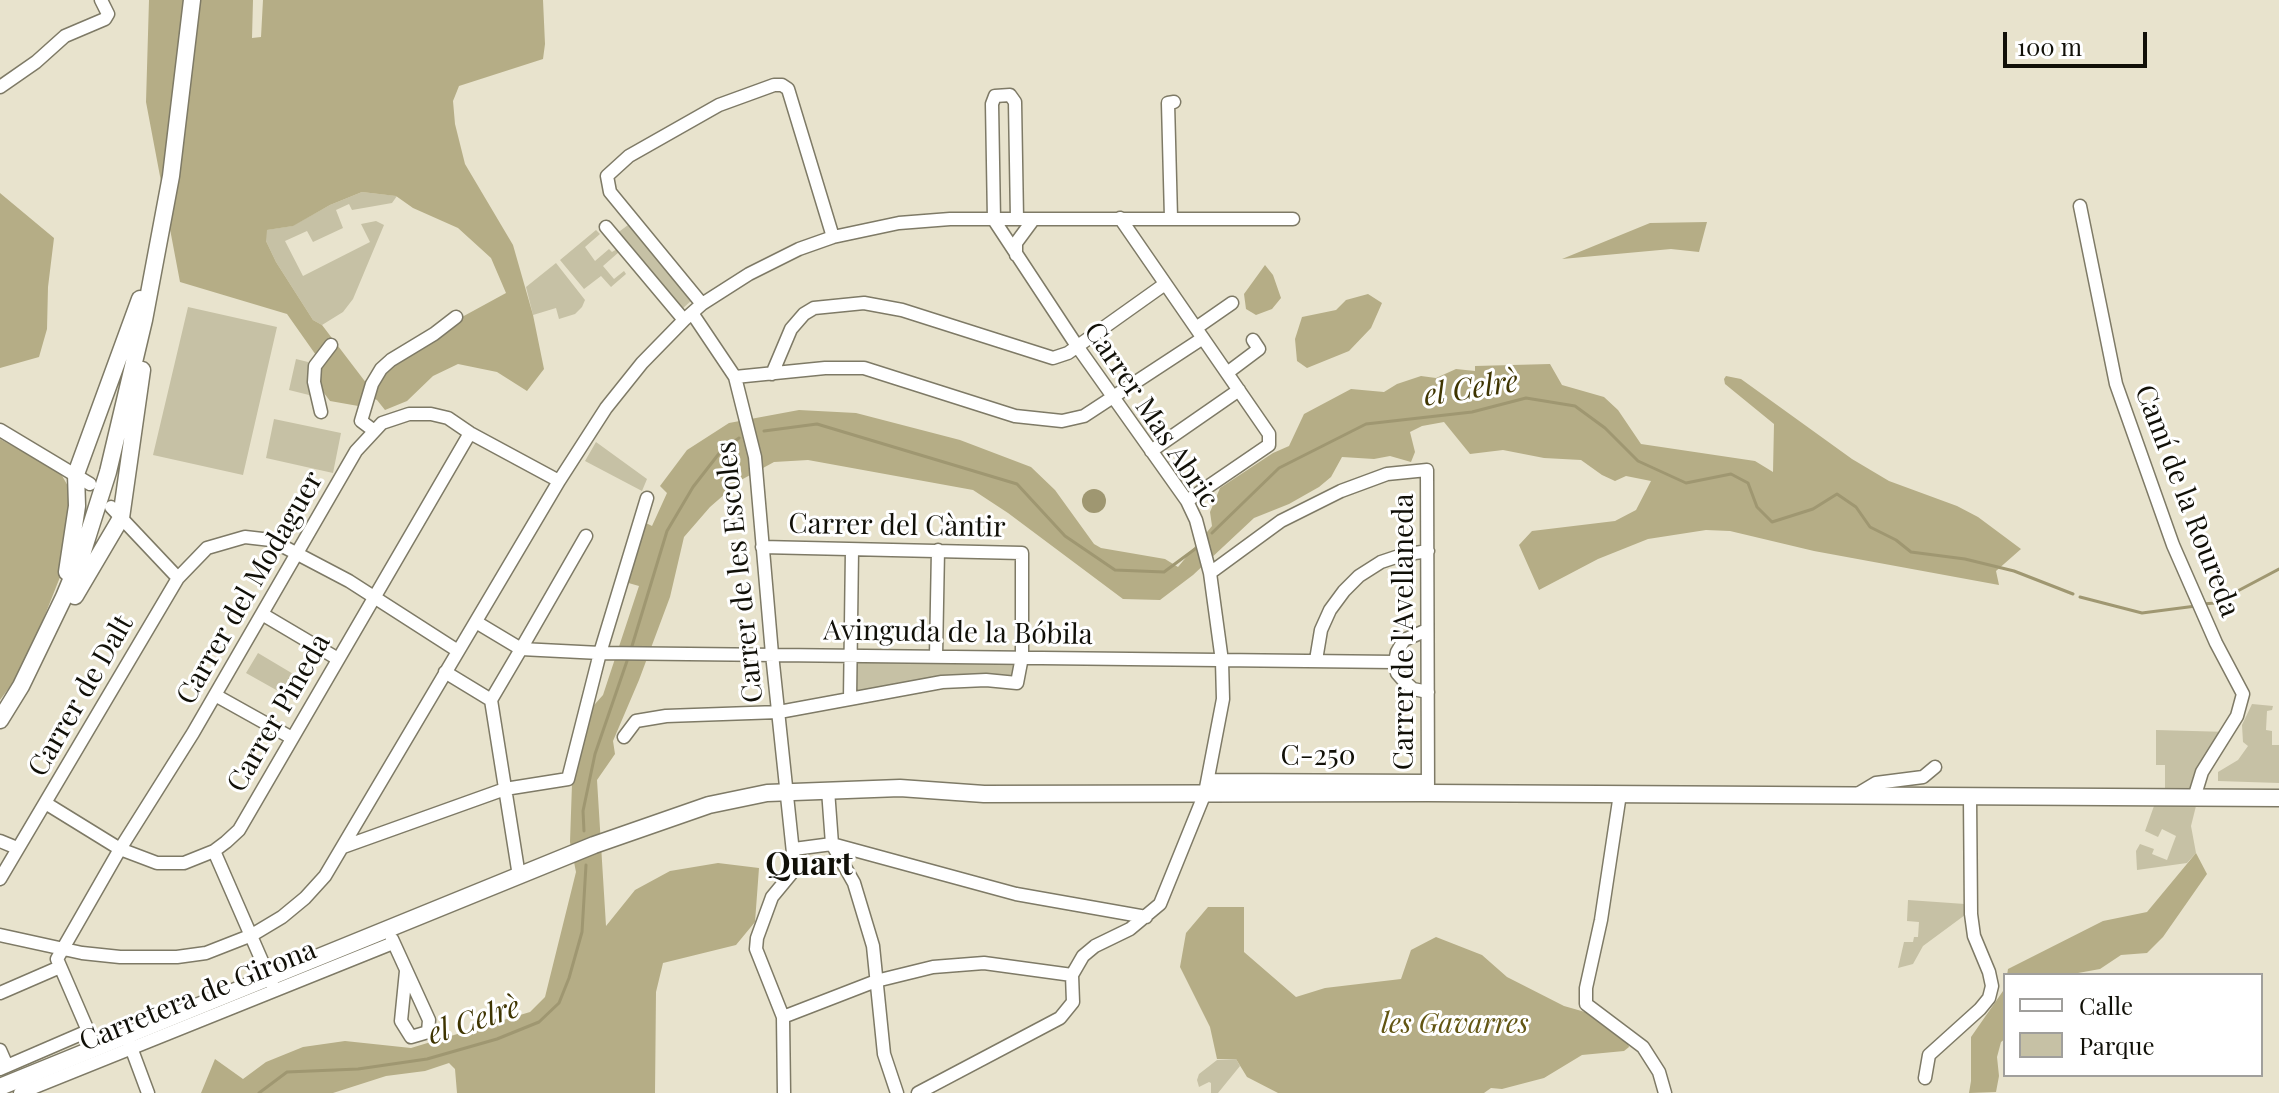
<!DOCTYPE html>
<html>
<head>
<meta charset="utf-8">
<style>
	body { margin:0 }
	#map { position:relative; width:2279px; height:1093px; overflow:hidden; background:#e8e3cd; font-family:"Playfair Display",serif }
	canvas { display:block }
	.legend { position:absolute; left:2003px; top:973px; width:260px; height:104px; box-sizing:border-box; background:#fff; border:2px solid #a09f9c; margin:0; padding:10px 14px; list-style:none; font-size:24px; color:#111008 }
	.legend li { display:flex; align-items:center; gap:16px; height:40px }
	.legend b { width:40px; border:2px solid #a09f9c }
	.scale { position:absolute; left:2003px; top:32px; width:144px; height:36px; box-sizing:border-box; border:4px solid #111008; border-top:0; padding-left:10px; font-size:24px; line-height:28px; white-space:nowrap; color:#111008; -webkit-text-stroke:6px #fff; paint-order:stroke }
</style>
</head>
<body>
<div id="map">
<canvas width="2279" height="1093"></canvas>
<ul class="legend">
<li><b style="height:10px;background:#fff"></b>Calle</li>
<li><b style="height:22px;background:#c6c1a5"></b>Parque</li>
</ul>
<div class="scale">100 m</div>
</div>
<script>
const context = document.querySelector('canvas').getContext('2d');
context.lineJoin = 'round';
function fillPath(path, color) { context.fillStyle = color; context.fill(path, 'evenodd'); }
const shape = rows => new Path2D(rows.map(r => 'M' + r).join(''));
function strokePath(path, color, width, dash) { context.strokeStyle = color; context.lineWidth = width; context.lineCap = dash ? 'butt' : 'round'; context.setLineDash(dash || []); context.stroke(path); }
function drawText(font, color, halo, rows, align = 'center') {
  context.font = font + ' "Playfair Display",serif'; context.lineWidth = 6; context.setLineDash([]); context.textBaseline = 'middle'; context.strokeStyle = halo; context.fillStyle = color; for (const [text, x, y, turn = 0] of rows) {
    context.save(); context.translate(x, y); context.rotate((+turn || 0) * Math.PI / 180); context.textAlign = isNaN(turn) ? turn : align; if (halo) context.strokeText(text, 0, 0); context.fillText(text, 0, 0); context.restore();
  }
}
fillPath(shape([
	[362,192,397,196,392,203,352,210,349,204,336,210,343,228,313,242,307,231,285,241,303,276,370,242,361,224,376,221,384,225,353,299,343,312,322,325,313,320,276,262,266,241,266,230,292,226,330,205],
	[628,225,692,300,681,310,616,234],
	[596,230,600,234,585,247,595,261,609,249,612,252,617,249,619,252,603,266,614,279,624,271,626,274,611,287,601,276,584,289,560,260],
	[556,263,585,300,582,307,575,314,559,319,556,308,533,315,526,287],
	[188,307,277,327,243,475,153,455],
	[296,359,308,362,313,396,289,390],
	[274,419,341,433,333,473,266,458],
	[596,442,647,479,642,491,585,461],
	[258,653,305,681,294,700,246,673],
	[856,660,1016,661,1012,677,857,694],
	[2252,704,2273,706,2272,710,2267,711,2266,730,2272,731,2272,745,2279,745,2279,783,2218,781,2218,772,2238,760,2248,746,2243,742,2242,725],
	[2156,730,2229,732,2196,790,2165,791,2165,765,2156,765],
	[2154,806,2196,806,2191,826,2196,853,2187,863,2137,870,2136,851,2140,844,2154,849,2152,854,2167,860,2176,836,2162,829,2158,837,2145,831],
	[1908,900,1965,904,1965,915,1923,946,1913,964,1898,968,1904,942,1913,942,1914,937,1918,937,1919,922,1907,921],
	[1236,1059,1240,1066,1218,1093,1211,1093,1211,1083,1209,1082,1199,1087,1197,1080,1199,1074,1217,1060]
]), '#c6c1a5');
fillPath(shape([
	[149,0,253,0,252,38,261,37,263,0,543,0,545,44,543,59,459,86,453,101,455,124,465,164,513,245,533,315,544,369,527,391,497,372,458,364,433,376,407,401,385,410,377,400,368,396,364,407,330,401,321,389,318,358,287,314,180,282,146,102],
	[362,192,396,196,413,208,458,228,491,258,506,293,462,317,456,317,381,369,370,388,322,325,313,320,276,262,266,241,267,230,293,226,330,205],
	[0,193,54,238,48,287,47,329,39,357,0,368],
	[1707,222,1699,252,1671,249,1562,259,1650,223],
	[1265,265,1273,275,1281,298,1272,309,1256,315,1246,309,1244,294],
	[1368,294,1382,303,1371,328,1349,351,1307,368,1297,361,1295,339,1302,317,1336,310,1346,300],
	[1550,364,1562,385,1604,397,1618,410,1641,444,1755,461,1773,472,1774,424,1725,384,1724,379,1726,376,1741,379,1852,459,1889,481,1957,506,1978,517,2021,549,1996,571,1999,585,1814,551,1730,531,1706,530,1648,539,1598,559,1539,590,1519,545,1532,531,1615,521,1636,510,1651,481,1626,476,1615,481,1602,475,1581,460,1544,458,1503,450,1470,454,1444,422,1422,426,1410,432,1415,452,1411,462,1390,456,1374,459,1342,457,1331,477,1319,487,1289,504,1254,518,1193,575,1160,600,1123,599,1008,513,973,490,808,460,774,462,741,480,710,507,684,537,670,597,639,680,613,741,615,754,597,780,606,926,635,890,670,871,718,863,759,868,755,922,736,945,663,963,656,992,655,1093,457,1093,455,1069,449,1063,425,1071,386,1076,333,1093,201,1093,215,1059,243,1079,266,1062,303,1047,345,1041,411,1048,530,1012,545,997,576,872,570,842,572,784,587,713,603,695,639,586,625,582,644,522,652,526,667,493,660,486,687,450,729,423,799,410,856,413,960,440,1031,467,1055,490,1094,544,1101,548,1165,559,1178,567,1212,526,1210,512,1220,488,1273,453,1289,446,1304,414,1351,389,1384,392,1397,384,1421,376,1436,378,1456,369,1475,371,1475,366],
	[0,439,60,472,74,497,64,567,24,668,0,700],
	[2196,853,2207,874,2163,937,2147,953,2121,955,2100,969,2067,975,2007,975,2008,969,2103,921,2147,912],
	[1208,907,1244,907,1244,952,1296,997,1325,988,1401,979,1411,950,1436,937,1482,955,1507,977,1564,1006,1592,1014,1627,1039,1629,1047,1624,1051,1582,1055,1544,1078,1502,1089,1491,1088,1484,1093,1278,1093,1247,1077,1236,1059,1217,1059,1210,1027,1180,967,1186,933],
	[2005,985,2005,1039,2001,1042,1997,1057,1999,1076,1996,1092,1969,1093,1971,1081,1971,1037,2003,991]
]), '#b5ad86');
fillPath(shape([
	'1082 501a12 12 0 1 1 24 0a12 12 0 1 1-24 0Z'
]), '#9f9771');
strokePath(shape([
	[764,431,817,424,1017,484,1065,536,1115,570,1164,572,1195,549],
	[1212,533,1279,468,1366,424,1472,412,1526,398,1575,406,1605,428,1638,461,1686,483,1731,474,1748,483,1757,507,1772,522,1813,509,1837,494,1856,507,1870,527,1896,540,1911,552,1965,559,2014,571,2073,594],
	[2080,597,2142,613,2196,606],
	[2203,604,2215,603,2279,569],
	[632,646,667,531,693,487,721,451,739,438],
	[584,831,583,811,595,754,627,661],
	[259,1093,287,1072,358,1069,427,1059,497,1039,539,1022,559,1003,569,978,582,932,586,865]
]), '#9f9771', 3);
const minor = shape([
	[0,87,36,62,65,36,105,19,108,14,101,0],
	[2080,206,2116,384,2173,545,2216,643,2243,694,2237,716,2202,772,2194,798],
	[1120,218,1269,434,1269,445,1187,501],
	[1171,218,1168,103,1174,102],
	[606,227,684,320],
	[1016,255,1016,243,1033,220],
	[702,304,610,192,607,176,629,156,719,105,774,85,782,85,788,89,833,237],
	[692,313,735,377,755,457,772,654,794,862,791,874,772,897,757,938,756,949,783,1017,784,1093],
	[1196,328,1232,303],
	[1227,373,1259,349,1253,340],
	[772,374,791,329,804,314,814,308,864,303,902,310,1053,358,1068,353,1165,284],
	[735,377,825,368,864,368,1015,416,1062,421,1084,416,1203,338],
	[321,412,314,382,315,366,331,345],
	[0,430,90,484],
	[373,430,361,421,372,384,381,369,391,360,434,334,456,317],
	[1151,451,1239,390],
	[111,507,178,578],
	[586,536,521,649,600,653,1395,662],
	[1210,573,1281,521,1341,491,1387,474,1427,470,1428,793],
	[262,614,338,659],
	[476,622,521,649,491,700],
	[1427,630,1404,640,1397,652,1395,662,1397,673,1404,681,1413,689,1428,692],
	[936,656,938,550],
	[1316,660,1321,630,1330,610,1344,591,1359,576,1381,562,1402,555,1428,551],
	[445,672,491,700],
	[215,695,292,738],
	[850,699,852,550],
	[491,700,519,876],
	[624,737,636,721,666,716,779,712,942,682,986,680,1017,683,1022,657,1022,553,762,547],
	[1208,780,1428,781],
	[828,790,832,844,854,883,873,946,884,1054,897,1093],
	[1620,794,1601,920,1586,988,1586,1004,1643,1047,1659,1072,1665,1093],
	[1856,795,1876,783,1923,777,1935,767],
	[47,804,120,849,157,863,184,863,214,851,226,842,239,830,470,433],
	[0,841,17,848],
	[343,847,505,789,568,779,600,653,647,498],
	[794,849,832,844,1016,894,1146,917],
	[214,851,272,984],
	[0,879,178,578,207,548,245,537,271,540,349,581,458,651],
	[0,935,82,953,120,957,177,957,206,953,252,935,282,917,305,898,325,876,559,481,606,408,642,363,684,320,702,304,749,274,799,249,833,237,899,223,950,219,1293,219],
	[392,939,429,1020,428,1032,411,1037,401,1021,406,971],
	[0,993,60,967],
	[783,1017,876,981,933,967,984,963,1072,975],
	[129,1042,148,1093],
	[95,1047,57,959,120,849,193,733,356,451,382,423,409,414,431,414,448,418,470,433,559,481],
	[0,1050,7,1066],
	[0,1069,88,1031],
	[1925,1078,1929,1055,1980,1009,1989,998,1992,986,1989,972,1974,936,1971,914,1970,797],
	[20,1093,393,943],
	[918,1093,1060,1018,1073,1002,1072,975,1083,956,1095,946,1130,929,1160,904,1205,793,1223,699,1222,661,1210,573,1196,520,1187,501,1077,346,994,220,992,104,995,96,1010,95,1015,102,1017,219]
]);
const major = shape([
	[67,572,77,506,76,474,140,299],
	[75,596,121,518,142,370],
	[0,720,21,686,64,597,83,551,108,472,144,320,171,176,192,0],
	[0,1087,594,845,709,805,767,793,900,788,984,794,1428,793,2279,798]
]);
strokePath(minor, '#7e7a66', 15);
strokePath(major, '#7e7a66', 19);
strokePath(minor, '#fff', 12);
strokePath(major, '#fff', 16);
drawText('28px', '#111008', '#fff', [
	["Carrer Mas Abric",1151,415,56],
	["Camí de la Roureda",2187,501,69],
	["Carrer del Càntir",897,526,1],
	["Carrer de les Escoles",740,572,-96],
	["Carrer del Modaguer",250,588,-60],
	["Carrer de l'Avellaneda",1404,632,-90],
	["Avinguda de la Bóbila",958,633,1],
	["Carrer de Dalt",81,696,-60],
	["Carrer Pineda",279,713,-60],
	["C-250",1318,756],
	["Carretera de Girona",198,996,-22]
]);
drawText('italic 28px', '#625512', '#fff', [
	["les Gavarres",1455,1024]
]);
drawText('italic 30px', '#3e3400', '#fff', [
	["el Celrè",1471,389,-9],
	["el Celrè",474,1021,-18]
]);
drawText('bold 32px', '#111008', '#fff', [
	["Quart",809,865]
]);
</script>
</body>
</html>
